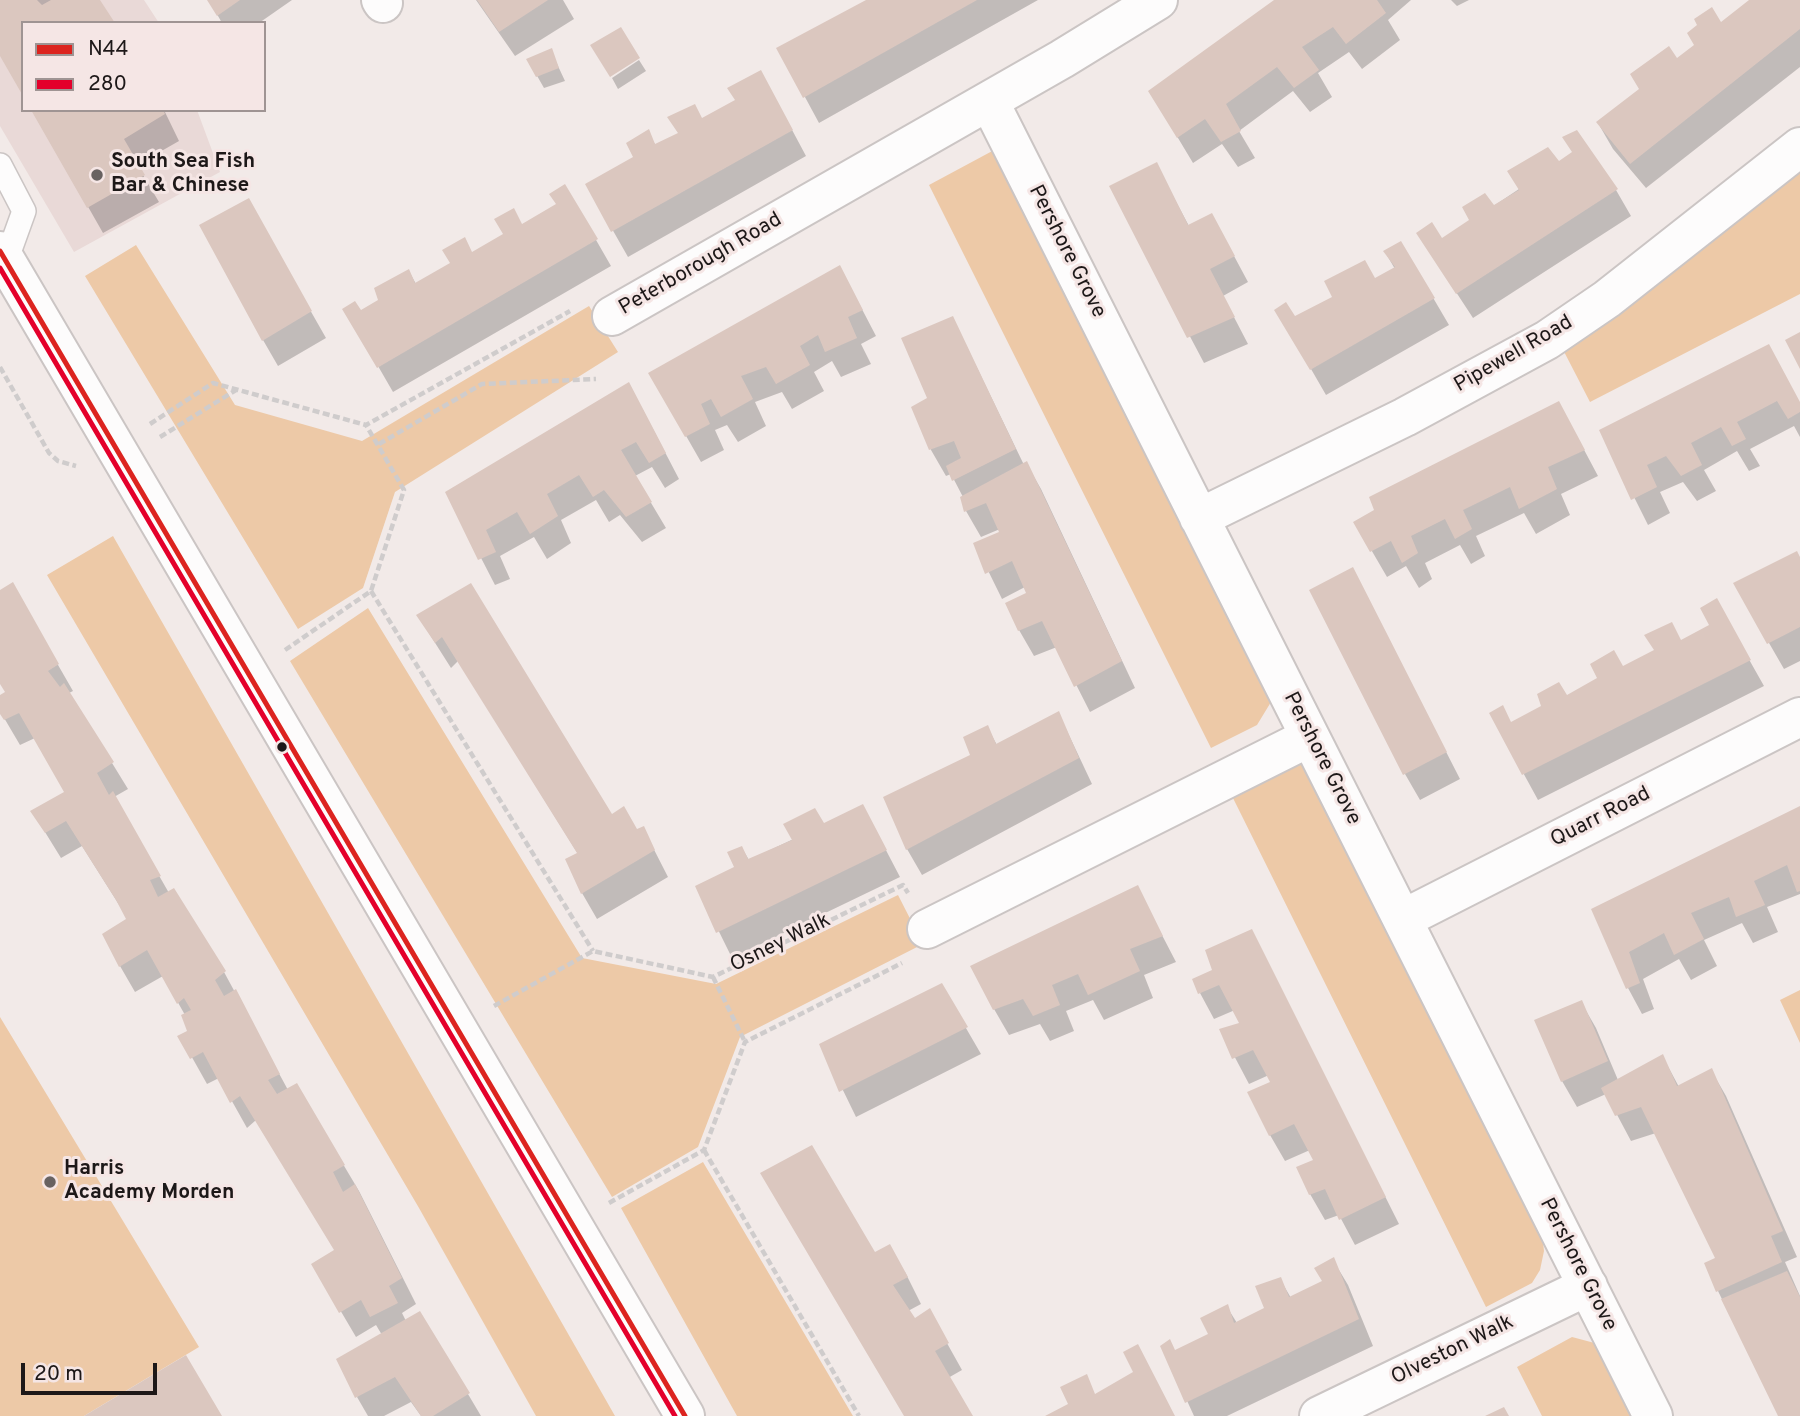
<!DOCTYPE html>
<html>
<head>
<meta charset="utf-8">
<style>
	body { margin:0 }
	#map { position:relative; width:1800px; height:1416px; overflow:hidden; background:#f2eae8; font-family:Overpass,sans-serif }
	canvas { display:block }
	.legend { position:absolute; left:21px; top:21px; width:245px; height:91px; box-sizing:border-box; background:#f5e6e5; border:2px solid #9f9493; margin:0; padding:9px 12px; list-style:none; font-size:21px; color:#1d1818 }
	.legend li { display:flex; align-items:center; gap:14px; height:35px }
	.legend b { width:35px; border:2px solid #9f9493 }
	.scale { position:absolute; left:21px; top:1363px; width:136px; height:32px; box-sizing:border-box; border:4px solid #1d1818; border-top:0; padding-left:9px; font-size:21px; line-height:24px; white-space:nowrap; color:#1d1818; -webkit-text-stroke:5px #f5e6e5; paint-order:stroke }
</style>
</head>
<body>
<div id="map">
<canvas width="1800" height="1416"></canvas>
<ul class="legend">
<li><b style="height:9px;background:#dc241f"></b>N44</li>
<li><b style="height:9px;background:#e4002b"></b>280</li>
</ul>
<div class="scale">20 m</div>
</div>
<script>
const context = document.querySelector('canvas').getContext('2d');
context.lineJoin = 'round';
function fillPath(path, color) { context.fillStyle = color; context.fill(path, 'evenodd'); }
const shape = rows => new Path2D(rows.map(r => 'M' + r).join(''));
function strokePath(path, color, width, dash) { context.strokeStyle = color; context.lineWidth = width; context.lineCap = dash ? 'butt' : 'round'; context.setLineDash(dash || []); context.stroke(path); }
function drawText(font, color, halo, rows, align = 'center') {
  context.font = font + ' Overpass,sans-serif'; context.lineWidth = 6; context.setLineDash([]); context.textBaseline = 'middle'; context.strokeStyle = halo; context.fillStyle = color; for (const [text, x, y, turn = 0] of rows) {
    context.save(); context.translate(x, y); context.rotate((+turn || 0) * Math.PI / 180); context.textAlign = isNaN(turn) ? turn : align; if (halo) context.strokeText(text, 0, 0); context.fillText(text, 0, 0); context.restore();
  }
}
fillPath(shape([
	[0,0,144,0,159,23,23,23,23,110,197,110,220,172,74,252,0,126]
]), '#e9d9d7');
fillPath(shape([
	[996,149,1271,702,1257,725,1211,748,929,185],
	[1800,164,1800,294,1590,402,1558,340],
	[136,245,235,405,362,441,589,306,618,352,395,492,363,588,298,629,85,276],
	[113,536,615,1416,536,1416,419,1208,47,575],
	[368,608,582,958,716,984,898,895,923,944,740,1037,698,1147,612,1197,290,661],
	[1303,755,1542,1234,1544,1251,1540,1270,1532,1283,1486,1307,1229,790],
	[1800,990,1800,1043,1780,1000],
	[0,1017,199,1347,84,1416,0,1416],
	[703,1162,853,1416,737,1416,621,1208],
	[1572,1337,1602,1345,1637,1416,1542,1416,1517,1367]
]), '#edc9a7');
fillPath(shape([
	[0,0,98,0,23,23,0,52],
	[209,0,292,0,259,23,222,23],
	[476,0,563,0,574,19,515,56],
	[868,0,1038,0,819,123,779,49],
	[1277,0,1411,0,1388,20,1400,40,1362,69,1349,52,1318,73,1332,97,1310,112,1293,91,1239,131,1255,158,1238,167,1222,144,1193,163,1166,118],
	[1451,0,1469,0,1457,6],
	[1751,0,1800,0,1800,67,1646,188,1613,149,1598,123,1696,45,1700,26,1721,24],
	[551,51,565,81,544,88,528,60],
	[639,60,646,71,618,89,612,78],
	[775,98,806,156,628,257,587,185,635,158,648,132,656,146,679,134,669,118,702,120],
	[33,110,164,110,179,141,137,165,159,202,103,233],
	[1558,163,1616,190,1631,216,1473,318,1418,234,1441,241],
	[1156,164,1189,226,1226,241,1248,282,1223,296,1248,344,1204,363,1111,187],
	[565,186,611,266,393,392,345,309,361,312,380,300,409,271,416,284,522,226,558,205],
	[248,201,326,338,278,366,263,340],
	[1401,243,1449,325,1326,395,1277,310,1294,319,1375,281,1395,269,1385,252],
	[840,267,876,336,861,344,871,364,841,377,832,361,814,372,824,391,792,409,782,392,755,402,766,426,738,442,727,425,715,430,724,450,701,462,650,373],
	[953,318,1024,465,1026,463,1041,489,1135,688,1090,712,1057,647,1034,656,1019,630,1028,594,1025,587,1002,599,975,544,1002,533,1000,529,981,537,966,511,963,497,951,474,946,476,931,450,913,408,930,399],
	[1768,346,1800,404,1800,437,1794,426,1750,449,1760,466,1749,471,1737,451,1704,470,1716,491,1697,501,1683,482,1660,492,1670,513,1648,525,1601,431],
	[643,410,679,479,665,488,652,467,635,476,666,528,642,542,620,515,609,522,596,500,561,520,571,543,547,559,534,537,500,556,510,579,495,585,447,492],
	[1573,429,1598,476,1561,494,1570,515,1536,534,1524,513,1476,536,1485,556,1471,564,1460,545,1425,563,1432,579,1419,588,1406,566,1387,577,1355,522],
	[1800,560,1800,661,1784,669,1735,584],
	[1353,570,1460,779,1420,800,1405,774],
	[12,585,73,691,69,693,128,789,114,797,169,893,173,890,224,972,288,1090,296,1085,359,1191,416,1304,402,1313,406,1321,420,1313,481,1416,421,1416,411,1402,384,1416,368,1416,357,1397,382,1335,376,1325,356,1337,313,1264,336,1251,256,1120,247,1128,219,1078,207,1084,180,1036,190,1032,185,1015,163,976,135,992,120,966,128,919,82,846,61,858,32,811,66,792,35,738,20,745,0,711,0,697,7,692,0,680,0,592],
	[470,586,612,816,637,831,643,828,668,877,597,919,582,893,578,854,458,661,451,668,418,616],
	[1716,601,1764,686,1538,800,1491,714,1512,724,1655,651,1681,642,1712,626],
	[1059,714,1092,784,922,875,907,849,972,756,987,727,997,745],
	[1800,807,1800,894,1767,907,1778,932,1753,943,1742,923,1704,940,1717,966,1691,980,1679,959,1643,979,1654,1009,1642,1014,1628,988,1594,910],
	[823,825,877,833,900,877,732,958,697,887,737,867,742,848,749,860],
	[1137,887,1176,962,1144,975,1153,998,1104,1020,1093,1000,1066,1011,1074,1031,1050,1041,1040,1024,1009,1035,994,1009],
	[1252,932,1399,1224,1355,1245,1339,1215,1325,1220,1310,1194,1316,1161,1310,1150,1285,1161,1270,1135,1273,1083,1269,1075,1249,1084,1221,1031,1242,1024,1235,1010,1214,1019,1200,993,1214,971],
	[941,985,981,1054,856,1117,821,1045],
	[1581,1002,1596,1028,1618,1080,1663,1057,1679,1087,1711,1070,1726,1096,1797,1257,1785,1262,1800,1296,1800,1416,1779,1416,1718,1291,1717,1258,1656,1133,1631,1141,1606,1094,1577,1107,1562,1081],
	[875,1254,905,1272,921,1304,908,1311,915,1320,929,1311,962,1370,948,1378,971,1416,905,1416],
	[1333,1260,1348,1285,1373,1346,1227,1416,1194,1416,1162,1346,1176,1351,1210,1335,1227,1307,1237,1323,1266,1308,1280,1279,1291,1298,1324,1282]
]), '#0003');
fillPath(shape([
	[0,0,37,0,42,5,51,0,100,0,115,23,23,23,23,96,0,56],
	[207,0,240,0,217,16],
	[477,0,548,0,499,32],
	[866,0,977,0,803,98,776,48],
	[1274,0,1377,0,1386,13,1346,44,1333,27,1302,47,1319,70,1294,88,1277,67,1226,104,1241,131,1221,142,1205,119,1177,138,1148,91],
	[1749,0,1800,0,1800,29,1630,164,1596,122,1639,89,1630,74,1669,46,1677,58,1694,45,1687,33,1697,25,1694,19,1712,7,1721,22],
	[621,27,640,58,610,77,590,45],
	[552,48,559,68,536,77,526,59],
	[761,70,793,130,611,232,585,184,633,157,626,143,649,129,655,144,678,133,667,117,695,104,702,118,735,100,727,88],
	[31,110,163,110,165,114,124,139,145,175,87,208],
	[1577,130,1618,189,1456,294,1416,233,1432,222,1442,238,1469,220,1462,207,1485,193,1494,205,1519,190,1507,171,1548,147,1559,161,1572,152,1562,137],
	[1157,162,1188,225,1212,213,1235,256,1210,269,1235,317,1187,338,1109,186],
	[565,184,598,239,377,368,342,309,355,301,361,310,378,300,374,288,409,269,415,283,450,263,442,250,465,237,472,252,503,234,494,219,514,208,522,224,556,204,549,194],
	[249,198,312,311,262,341,199,225],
	[1401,241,1435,298,1310,370,1274,310,1286,302,1295,316,1332,297,1324,281,1365,260,1375,278,1395,267,1383,251],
	[840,265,863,310,848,317,857,338,825,352,818,335,800,346,810,365,776,384,766,367,741,376,753,399,721,417,711,399,701,404,710,424,685,437,648,373],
	[953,316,1016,449,952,481,946,466,961,458,954,441,929,450,911,407,927,398,901,338],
	[1800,332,1800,369,1785,340],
	[1769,344,1800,402,1800,412,1788,419,1777,401,1737,422,1746,439,1732,446,1721,427,1691,443,1702,465,1681,476,1666,456,1647,465,1657,487,1631,500,1599,430],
	[629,382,666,453,649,463,636,442,621,450,652,502,626,517,604,490,593,497,579,475,547,494,558,516,530,534,517,512,486,530,496,552,478,560,445,492],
	[1559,401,1585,450,1548,467,1557,489,1519,509,1510,487,1463,510,1472,529,1455,539,1445,519,1411,536,1418,553,1402,563,1391,541,1370,552,1353,522,1374,510,1369,497],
	[1027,461,1122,661,1074,687,1042,621,1018,631,1005,603,1026,593,1012,561,985,574,973,543,999,532,986,503,964,512,960,497],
	[1797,551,1800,557,1800,627,1767,644,1733,583],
	[1353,567,1447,752,1403,775,1309,590],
	[13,582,59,664,48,671,60,687,64,683,114,762,97,773,109,795,113,791,161,876,150,880,158,897,174,888,226,971,215,980,224,996,236,989,280,1074,268,1080,277,1094,297,1083,345,1165,333,1172,343,1192,355,1184,402,1278,389,1286,398,1303,370,1317,361,1300,339,1313,311,1264,334,1250,240,1096,230,1103,203,1052,190,1059,177,1036,187,1031,181,1015,191,1010,184,998,177,1004,147,950,119,967,102,934,126,919,116,900,66,821,45,833,30,811,64,792,19,713,4,720,0,714,0,695,5,692,0,684,0,590],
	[471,583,612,814,624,806,637,829,644,826,655,850,581,894,565,859,577,853,442,637,435,643,416,615],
	[1717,598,1751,660,1522,775,1489,713,1503,705,1511,722,1541,706,1537,694,1559,682,1567,695,1597,678,1590,664,1614,650,1623,666,1654,650,1644,635,1672,622,1681,640,1709,625,1700,608],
	[1059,711,1079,758,906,850,883,797,970,755,963,737,988,725,996,744],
	[863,804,887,850,716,933,695,886,734,867,727,852,742,846,748,859,792,840,783,824,815,808,824,823],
	[1800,806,1800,891,1797,892,1787,865,1754,881,1765,905,1736,917,1729,897,1691,913,1704,939,1674,955,1664,933,1629,952,1640,983,1626,989,1591,909],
	[1138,885,1163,936,1130,949,1140,971,1088,995,1078,974,1052,985,1060,1005,1033,1016,1023,999,993,1010,970,966],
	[1252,929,1386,1197,1339,1220,1325,1189,1309,1195,1296,1167,1313,1160,1294,1124,1269,1136,1247,1092,1270,1082,1253,1050,1232,1059,1219,1029,1239,1023,1219,985,1198,994,1192,979,1212,970,1205,950],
	[942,983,968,1027,839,1092,819,1044],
	[1582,1000,1608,1061,1561,1082,1534,1020],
	[1663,1054,1677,1086,1712,1068,1783,1231,1771,1236,1782,1262,1716,1292,1704,1263,1715,1258,1641,1107,1615,1116,1601,1088],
	[812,1145,875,1252,890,1244,908,1277,893,1285,915,1318,930,1308,949,1343,935,1351,973,1416,904,1416,760,1173],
	[1334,1257,1359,1319,1185,1403,1160,1346,1170,1339,1175,1350,1208,1334,1200,1318,1228,1304,1234,1323,1264,1308,1255,1286,1281,1277,1289,1297,1322,1281,1314,1268],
	[1787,1271,1800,1297,1800,1416,1778,1416,1721,1299],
	[420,1311,470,1393,433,1416,421,1416,395,1377,355,1398,336,1359],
	[1138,1344,1175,1416,1045,1416,1068,1404,1060,1387,1087,1374,1095,1394,1133,1372,1123,1352],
	[186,1355,222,1416,84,1416],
	[1504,1407,1509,1416,1485,1416]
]), '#dbc7bf');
const service = shape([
	[0,165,24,211,6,261]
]);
const minor = shape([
	[381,0,383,3],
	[989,101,1653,1416],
	[612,316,1062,59,1158,0],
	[1199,518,1405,417,1547,340,1607,299,1800,147],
	[1403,919,1800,717],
	[927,929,1310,737],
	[1319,1416,1588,1286]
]);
const primary = shape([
	[0,251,685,1416]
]);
strokePath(service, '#cbc5c4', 26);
strokePath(minor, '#cbc5c4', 42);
strokePath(primary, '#cbc5c4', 42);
strokePath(shape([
	[0,367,49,453,58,461,76,466],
	[150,424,213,383,366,425,570,311],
	[160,437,236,390],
	[379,444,482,384,596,379],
	[371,591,593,951],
	[285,650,371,591,404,490,366,425],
	[713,977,745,1042],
	[494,1006,593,951,713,977,903,885,908,893],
	[704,1150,859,1416],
	[609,1203,704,1150,745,1042,902,963]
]), '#cfcccc', 4.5, [7, 3.5]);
strokePath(service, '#fdfcfc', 23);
strokePath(minor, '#fdfcfc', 38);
strokePath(primary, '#fdfcfc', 38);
strokePath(shape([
	[0,251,685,1416]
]), '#dc241f', 5);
strokePath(shape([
	[0,268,675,1416]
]), '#e4002b', 5);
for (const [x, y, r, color] of [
	[97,175,7,"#686261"],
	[282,747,6,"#1d1818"],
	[50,1182,7,"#686261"]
]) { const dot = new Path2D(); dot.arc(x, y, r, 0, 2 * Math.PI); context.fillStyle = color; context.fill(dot); strokePath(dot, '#f5e6e5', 2.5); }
drawText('bold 21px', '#1d1818', '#f5e6e5', [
	["South Sea Fish",111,163],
	["Bar & Chinese",111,187],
	["Harris",64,1170],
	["Academy Morden",64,1194]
], 'left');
drawText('21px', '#1d1818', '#f5e6e5', [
	["Pershore Grove",1066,252,63],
	["Peterborough Road",701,265,-30],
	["Pipewell Road",1514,355,-30],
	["Pershore Grove",1321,759,63],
	["Quarr Road",1601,818,-27],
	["Osney Walk",781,944,-26],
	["Pershore Grove",1577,1265,63],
	["Olveston Walk",1453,1351,-26]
]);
</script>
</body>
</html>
